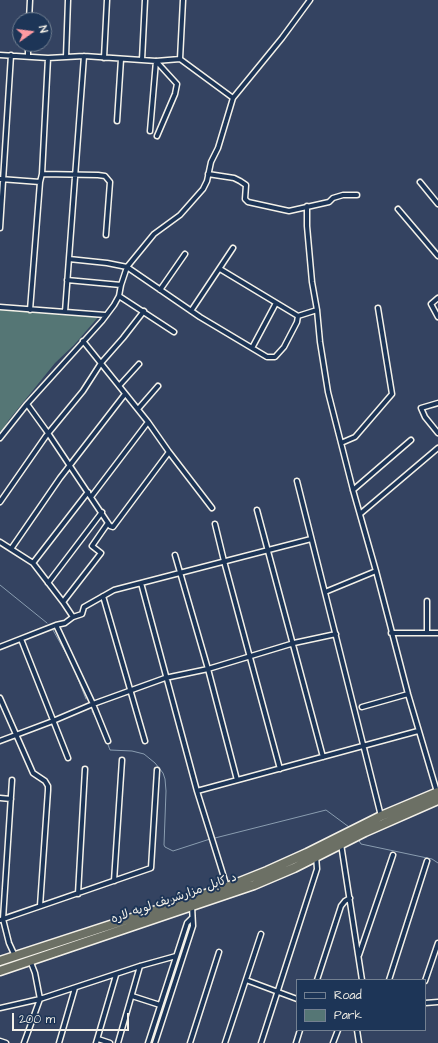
<!DOCTYPE html>
<html>
<head>
<meta charset="utf-8">
<style>
	body { margin:0 }
	#map { position:relative; width:438px; height:1043px; overflow:hidden; background:#344361; font-family:"Architects Daughter",sans-serif }
	canvas { display:block }
	.legend { position:absolute; left:296px; top:979px; width:130px; height:52px; box-sizing:border-box; background:#1d3557; border:1px solid #738091; margin:0; padding:5px 7px; list-style:none; font-size:12px; color:#f4f1e8 }
	.legend li { display:flex; align-items:center; gap:8px; height:20px }
	.legend b { width:20px; border:1px solid #738091 }
	.north { position:absolute; left:12px; top:12px; width:40px; height:40px; box-sizing:border-box; background:#1d3557; border:1px solid #738091; border-radius:50%; rotate:76deg; font-size:11px; font-weight:700; line-height:16px; text-align:center; color:#f4f1e8 }
	.north::after { content:''; display:block; margin:auto; width:14px; height:18px; background:#ff9aa2; clip-path:polygon(50% 0,100% 100%,50% 72%,0 100%) }
	.scale { position:absolute; left:12px; top:1013px; width:117px; height:18px; box-sizing:border-box; border:2px solid #f4f1e8; border-top:0; padding-left:5px; font-size:12px; line-height:14px; white-space:nowrap; color:#f4f1e8; -webkit-text-stroke:3px #1d3557; paint-order:stroke }
</style>
</head>
<body>
<div id="map">
<canvas width="438" height="1043"></canvas>
<ul class="legend">
<li><b style="height:5px;background:#1d3557"></b>Road</li>
<li><b style="height:11px;background:#557675"></b>Park</li>
</ul>
<div class="north">N</div>
<div class="scale">200 m</div>
</div>
<script>
const context = document.querySelector('canvas').getContext('2d');
context.lineJoin = 'round';
function fillPath(path, color) { context.fillStyle = color; context.fill(path, 'evenodd'); }
const shape = rows => new Path2D(rows.map(r => 'M' + r).join(''));
function strokePath(path, color, width, dash) { context.strokeStyle = color; context.lineWidth = width; context.lineCap = dash ? 'butt' : 'round'; context.setLineDash(dash || []); context.stroke(path); }
function drawText(font, color, halo, rows, align = 'center') {
  context.font = font + ' "Architects Daughter","Playpen Sans Arabic",sans-serif'; context.lineWidth = 4; context.setLineDash([]); context.textBaseline = 'middle'; context.strokeStyle = halo; context.fillStyle = color; for (const [text, x, y, turn = 0] of rows) {
    context.save(); context.translate(x, y); context.rotate((+turn || 0) * Math.PI / 180); context.textAlign = isNaN(turn) ? turn : align; if (halo) context.strokeText(text, 0, 0); context.fillText(text, 0, 0); context.restore();
  }
}
fillPath(shape([
	[0,309,100,315,74,345,55,363,8,421,2,433,0,431]
]), '#557675');
strokePath(shape([
	[0,585,47,623],
	[53,630,72,664,86,699],
	[92,711,101,728],
	[107,742,110,750,132,751,144,754,155,763,163,773,165,779,166,791,164,845,165,847,173,851,210,839],
	[215,838,326,810,349,827],
	[358,839,361,844,432,859,438,863]
]), '#8a9db0', 1);
const street = shape([
	[29,20,30,0],
	[0,55,48,58,84,56,156,61,180,59,233,98],
	[28,56,28,44],
	[66,57,68,0],
	[104,58,107,0],
	[180,59,183,0],
	[142,60,145,0],
	[156,61,177,84,175,94,157,136],
	[117,121,121,59],
	[150,131,156,61],
	[42,174,98,175,105,176,110,182,106,235],
	[208,174,234,178,240,181,246,185,245,199,248,202,289,211,329,202,333,198,343,195,357,195],
	[0,179,40,182],
	[420,182,438,204],
	[307,206,307,226,312,282,317,310,320,342,328,392,353,490,376,571,408,694,437,792],
	[398,209,438,256],
	[0,228,11,55],
	[69,259,107,263,127,267,200,317,267,357,275,357,284,347,297,322,298,316,317,310],
	[220,269,298,316],
	[67,280,121,285],
	[160,290,185,254],
	[119,296,174,332],
	[438,298,431,304,438,317],
	[0,307,105,315],
	[30,310,40,182,42,174,48,58],
	[191,311,233,248],
	[65,312,84,56],
	[83,341,148,422,169,452,212,508],
	[252,348,276,303],
	[119,386,139,364],
	[438,403,421,408,425,417,438,433],
	[27,404,48,433,110,526,113,527,169,452],
	[138,409,158,386],
	[0,438,27,404,102,321,114,305,119,296,121,285,127,267,154,234,180,215,203,189,207,181,211,162,218,148,233,98,282,38,310,0],
	[341,443,355,437,392,394,378,308],
	[297,481,381,816],
	[353,490,411,440],
	[91,497,148,422],
	[0,502,46,436,83,391,101,363,123,338,144,311],
	[257,510,323,757],
	[360,514,438,448],
	[215,524,224,561,280,769],
	[0,542,33,563,63,602,73,617],
	[11,549,60,478,125,394],
	[175,555,208,669,237,780],
	[33,563,88,492],
	[48,583,102,512],
	[141,583,197,791,227,887],
	[325,592,376,571],
	[103,596,145,741],
	[427,601,427,633],
	[63,602,101,553,92,546,108,523],
	[56,625,93,704,108,741],
	[391,633,438,633],
	[21,639,68,758],
	[0,647,56,625,65,623,73,617,82,614,84,607,114,590,311,539],
	[0,698,33,773,45,781,48,786,48,790,40,906],
	[362,707,408,694],
	[0,741,53,721,93,704,165,678,208,669,294,643,336,634],
	[12,780,3,919,9,943,15,956],
	[197,791,418,731],
	[0,798,11,799],
	[341,844,362,980],
	[114,881,122,760],
	[78,894,85,769],
	[0,920,151,868,157,770],
	[359,955,393,855],
	[246,980,297,999],
	[317,980,341,906,345,901,350,898],
	[389,980,427,861],
	[425,981,438,943],
	[132,996,160,1005],
	[425,1003,438,1002],
	[0,1008,40,999,140,966,176,956],
	[357,1030,359,1043],
	[98,1039,110,1043],
	[0,1041,6,1043],
	[24,1043,40,999,35,973,30,960],
	[59,1043,75,988],
	[96,1043,116,975],
	[118,1043,140,966],
	[148,1043,187,923,192,918],
	[155,1043,193,926,192,906],
	[190,1043,219,952],
	[225,1043,261,934],
	[261,1043,317,869,316,856],
	[296,1043,300,1030],
	[333,1043,338,1030]
]);
const highway = shape([
	[0,961,227,887,267,871,307,853,381,816,438,792],
	[0,971,254,885,294,868,365,832,438,800]
]);
strokePath(street, '#f4f1e8', 7);
strokePath(highway, '#f4f1e8', 11);
strokePath(street, '#1d3557', 4);
strokePath(highway, '#6c7065', 8);
drawText('12px', '#f4f1e8', '#1d3557', [
	["د کابل مزارشریف لویه لاره",174,899,-19]
]);
</script>
</body>
</html>
